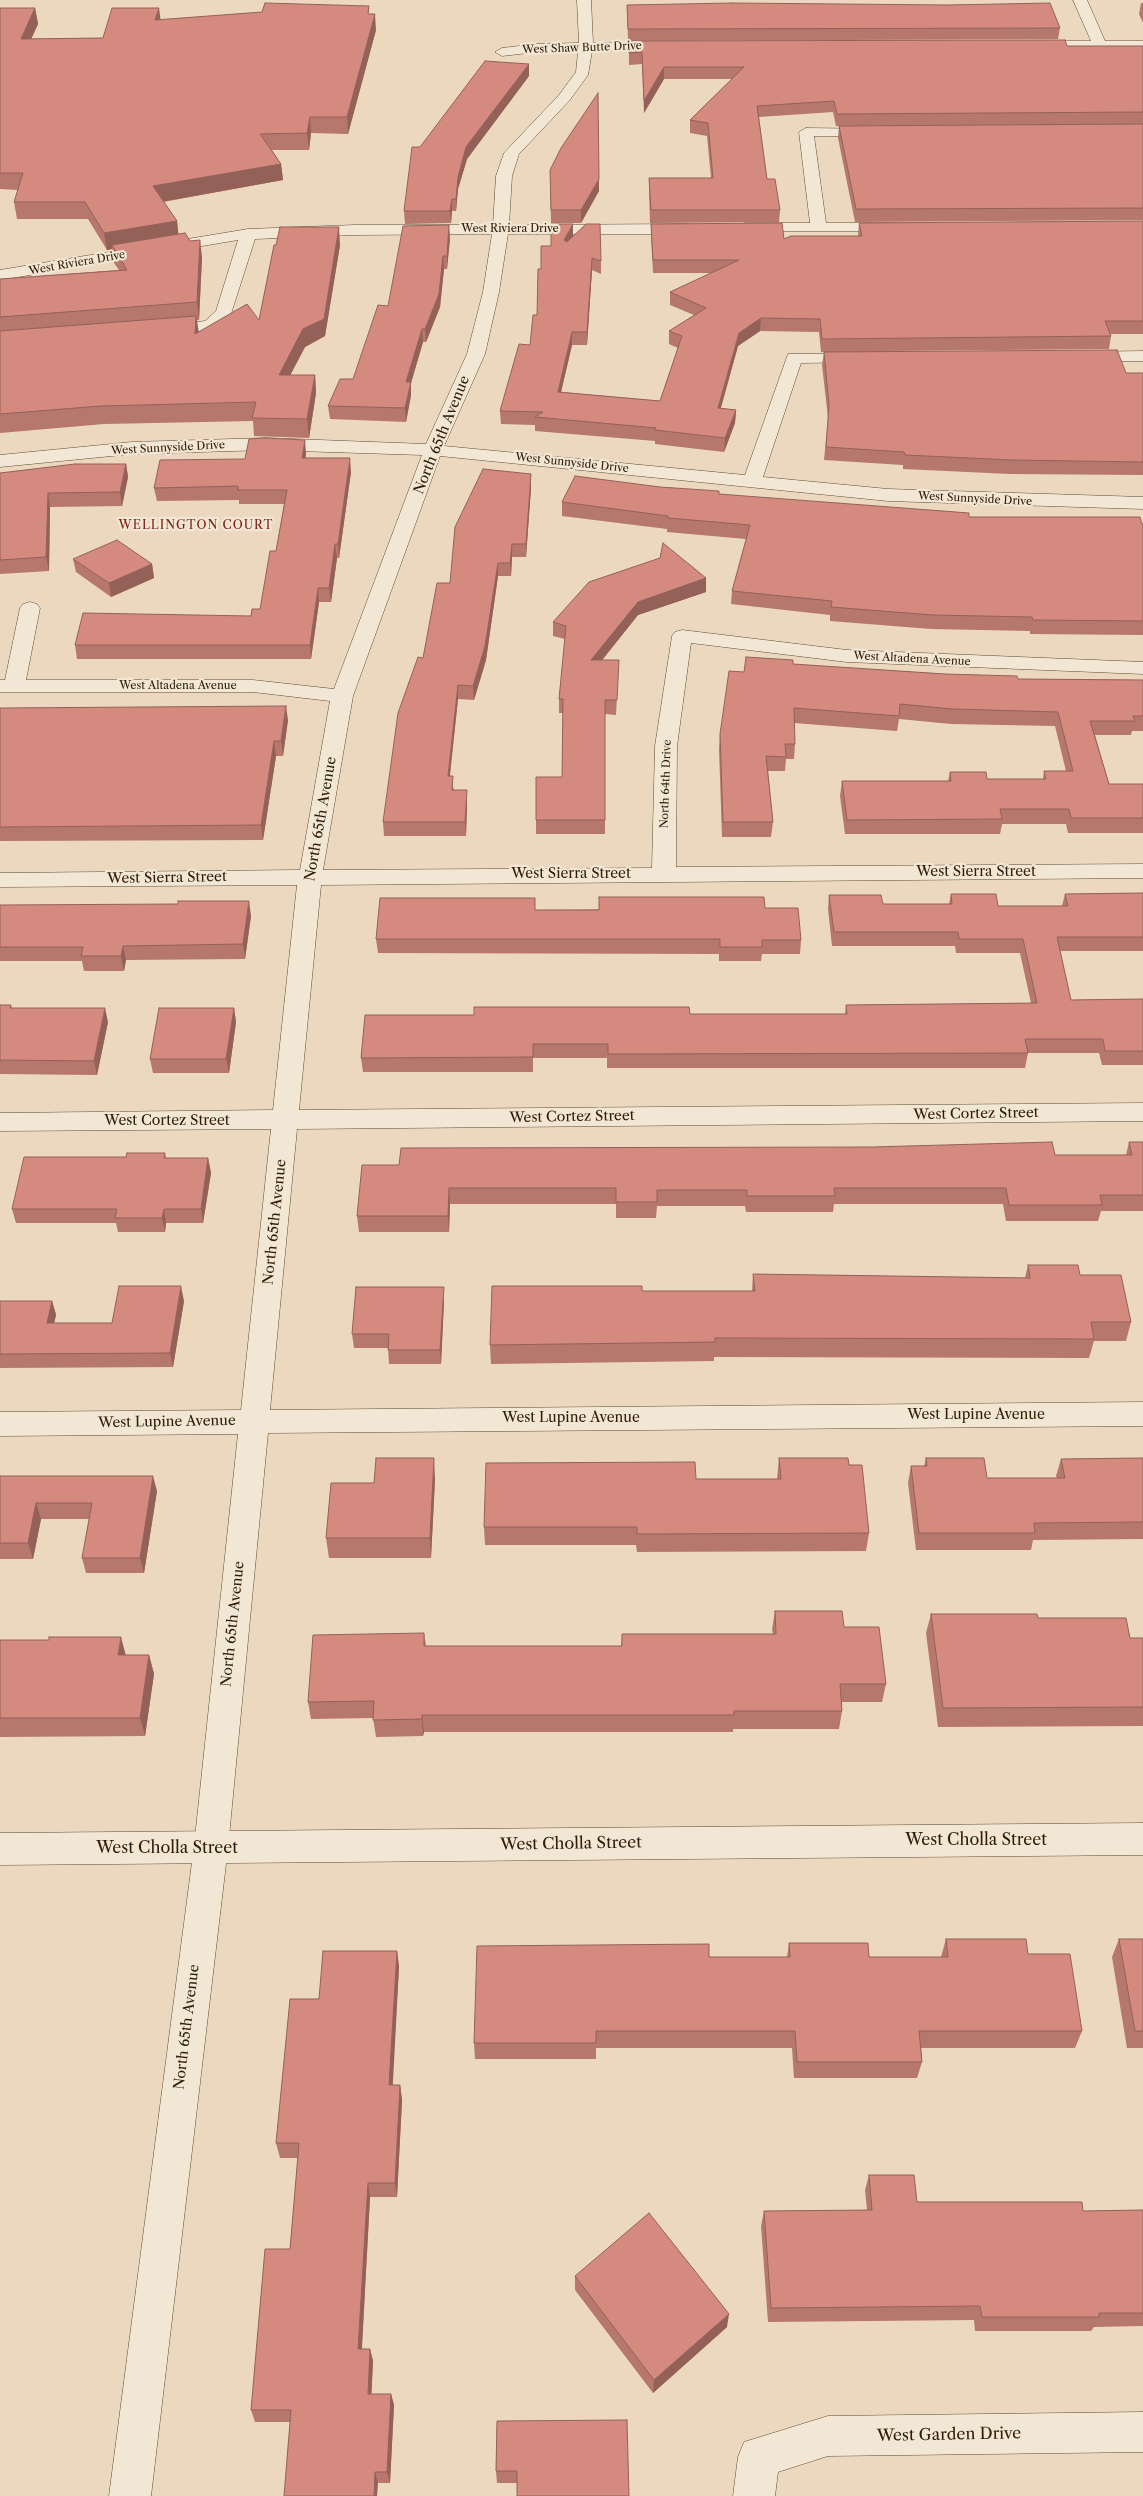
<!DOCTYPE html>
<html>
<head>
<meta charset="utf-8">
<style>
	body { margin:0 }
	canvas { display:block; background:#ebd8be }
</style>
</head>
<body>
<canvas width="1143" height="2496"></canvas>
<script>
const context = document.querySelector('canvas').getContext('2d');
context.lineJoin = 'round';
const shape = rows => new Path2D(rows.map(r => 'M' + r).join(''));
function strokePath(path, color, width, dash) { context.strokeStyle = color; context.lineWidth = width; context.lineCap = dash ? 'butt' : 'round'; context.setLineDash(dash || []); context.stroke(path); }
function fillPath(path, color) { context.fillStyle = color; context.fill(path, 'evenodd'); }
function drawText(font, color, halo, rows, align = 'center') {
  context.font = font + ' "Libre Caslon Text",serif'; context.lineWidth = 4.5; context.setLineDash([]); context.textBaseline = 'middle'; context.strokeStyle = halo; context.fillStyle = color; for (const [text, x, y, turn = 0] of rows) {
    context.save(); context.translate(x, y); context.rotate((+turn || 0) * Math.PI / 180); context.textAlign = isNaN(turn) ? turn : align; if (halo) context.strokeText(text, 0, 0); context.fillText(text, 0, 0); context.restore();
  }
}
const minor = shape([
	[577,0,591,0,593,43,667,42,674,46,667,50,592,51,588,75,569,101,519,154,512,176,509,225,687,224,695,229,687,234,508,234,499,292,485,354,444,446,745,475,788,354,862,353,868,354,871,358,868,362,801,363,763,477,888,489,1143,497,1143,509,888,501,440,456,353,696,323,870,652,868,655,746,672,636,675,632,682,630,847,650,1143,662,1143,674,847,662,691,643,677,746,676,867,1143,864,1143,878,321,885,299,1110,1143,1103,1143,1121,297,1129,270,1410,1143,1402,1143,1426,268,1433,228,1847,151,2496,109,2496,194,1847,238,1434,0,1436,0,1412,241,1410,271,1129,0,1131,0,1113,273,1110,297,885,0,887,0,873,300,870,330,701,253,692,0,692,0,680,5,680,20,608,23,604,30,602,37,604,40,608,26,680,253,680,334,689,422,455,266,450,132,454,0,467,0,455,132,442,266,438,426,444,467,354,483,292,492,234,355,235,255,239,230,317,216,330,161,336,155,335,152,331,155,327,205,321,216,311,238,240,0,280,0,270,248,229,355,225,493,225,496,176,504,153,559,95,576,72,578,52,537,52,502,56,495,52,502,48,537,44,579,43,577,0],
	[1073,0,1087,0,1105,41,1143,41,1143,49,1025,48,1023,45,1030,41,1091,41,1073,0],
	[806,128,882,129,884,132,882,135,877,136,814,136,826,223,895,223,903,228,901,231,739,231,737,228,745,223,810,223,799,132,806,128],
	[1143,351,1143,361,1082,362,1076,361,1073,357,1076,353,1082,352,1143,351],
	[1143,2412,1143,2452,828,2456,778,2472,775,2496,733,2496,738,2457,744,2442,828,2416,1143,2412]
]);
const tertiary = shape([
	[1143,1823,1143,1855,0,1865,0,1833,1143,1823]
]);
strokePath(minor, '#5e4c32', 1);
strokePath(tertiary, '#5e4c32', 1);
fillPath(minor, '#f2e6d5');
fillPath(tertiary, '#f2e6d5');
fillPath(shape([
	[1141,3,1143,3,1143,23,1139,14],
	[627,5,1060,28,1058,39,628,41],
	[0,8,35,8,38,24,31,39,103,38,160,20,369,14,376,30,348,134,311,133,309,150,272,150,281,164,283,180,163,202,177,221,178,234,190,241,202,257,199,320,197,320,198,332,259,320,340,245,325,336,305,347,290,375,315,375,316,393,309,438,254,436,253,421,104,424,0,433,0,279,119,270,114,263,112,250,107,250,88,219,17,219,14,202,18,190,0,189],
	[629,41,1067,46,1143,46,1143,220,855,222,838,138,839,126,836,126,833,112,759,117,767,179,780,210,779,222,650,223,649,191,649,178,711,178,707,136,690,133,690,120,732,79,664,79,644,113,642,64,629,65],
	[529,76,467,159,458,189,456,211,452,211,451,223,405,224,404,211,420,147],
	[550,170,599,191,581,223,551,223],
	[1143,221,1143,334,1110,334,1111,336,1109,349,888,351,1126,373,1143,373,1143,475,1010,474,903,469,903,465,824,460,828,418,822,365,824,352,821,352,819,332,760,331,738,346,721,408,736,410,735,423,724,452,655,444,655,441,535,431,535,425,501,424,500,411,530,345,537,315,541,269,551,246,573,237,601,261,601,274,592,270,587,345,572,345,561,392,660,401,678,348,669,344,669,331,694,315,670,305,670,292,711,273,653,273,651,236,651,224,784,239,858,236,859,223],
	[450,238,447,269,444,269,440,307,426,342,423,342,411,383,411,395,406,422,330,419,328,406,353,379],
	[306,453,306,458,351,472,339,558,337,558,331,602,319,602,311,659,77,659,75,645,251,616,260,609,276,551,284,504,239,504,239,500,157,501,154,488,245,459],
	[126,464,128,477,122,506,50,507,49,571,0,574,0,473],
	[531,488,526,557,512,557,511,576,498,576,486,660,474,700,458,699,450,776,454,790,467,804,466,836,384,836,383,822,423,658],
	[719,494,969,517,1143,524,1143,635,1030,634,1030,631,931,629,830,621,830,615,731,604,732,591,746,539,667,532,667,529,562,516,562,502],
	[73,559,152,564,154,578,111,597,76,572],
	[706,578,706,592,638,615,602,660,618,674,616,715,605,714,605,834,536,834,536,820,562,777,563,713,559,713,559,699,565,639,553,636,553,622],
	[793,664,1018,679,1143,680,1143,731,1132,731,1131,735,1095,735,1109,784,1143,784,1143,833,1068,833,1066,824,1002,824,1000,834,845,834,840,796,842,781,948,781,950,772,987,779,1043,779,1044,771,1066,771,1055,726,951,724,899,719,897,731,794,723,795,744,794,759,786,759,785,771,768,771,773,822,771,837,722,837,719,749,720,734,744,672],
	[0,708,288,720,283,756,276,756,263,840,0,841],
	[1143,893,1143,951,1060,951,1071,1000,1143,999,1143,1065,1102,1065,1099,1053,1028,1053,1025,1068,607,1068,607,1058,533,1058,533,1072,363,1072,361,1058,474,1015,845,1014,846,1005,1031,1003,1020,953,956,953,955,946,832,946,828,909,829,895,883,904,949,904,951,894,998,906,1062,906,1065,894],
	[0,905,251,916,245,959,126,960,124,971,84,971,82,961,0,961],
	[765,908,801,940,800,954,762,954,761,961,719,961,719,954,378,953,376,939,536,910],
	[0,1005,11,1005,12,1008,108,1022,97,1075,0,1074],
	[234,1008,236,1022,229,1073,153,1073,150,1059],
	[1129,1142,1143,1142,1143,1211,1101,1211,1098,1221,1006,1221,1003,1204,834,1204,833,1212,746,1212,745,1206,657,1206,656,1218,616,1218,616,1204,450,1204,449,1232,359,1232,357,1216,399,1165,1055,1155,1126,1155],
	[165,1153,166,1158,208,1158,211,1173,203,1223,166,1223,165,1232,118,1232,116,1223,16,1223,12,1209,126,1157],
	[1028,1265,1080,1275,1131,1322,1126,1341,1094,1341,1089,1358,714,1357,714,1361,491,1364,490,1345,642,1291,752,1291,753,1274,1025,1278],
	[0,1301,52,1301,56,1315,54,1323,112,1323,184,1301,173,1367,0,1368],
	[444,1301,441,1364,389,1364,388,1348,354,1348,352,1334],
	[779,1458,849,1465,869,1533,866,1551,637,1552,636,1545,485,1545,484,1527,696,1479,777,1479],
	[926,1458,987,1478,1057,1478,1056,1476,1061,1459,1143,1458,1143,1539,1033,1540,1031,1550,916,1550,908,1483,911,1466,924,1466],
	[0,1476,157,1491,144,1573,86,1573,82,1558,89,1519,41,1519,33,1559,0,1559],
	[435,1479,431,1558,329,1558,326,1538,374,1483],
	[775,1611,844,1627,886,1684,882,1702,842,1702,842,1711,839,1729,733,1729,733,1732,424,1732,423,1736,376,1737,373,1718,311,1719,308,1702,424,1633,426,1646,621,1646,622,1634,773,1634,772,1629],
	[931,1614,1038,1618,1130,1638,1143,1638,1143,1726,938,1727,926,1633],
	[0,1640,126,1655,149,1655,154,1674,145,1736,0,1737],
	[946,1939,1028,1954,1082,2031,1075,2048,921,2048,922,2062,917,2078,794,2078,792,2048,596,2048,596,2059,475,2059,474,2043,709,1957,787,1957,789,1943,869,1957,941,1957],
	[1119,1939,1143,1939,1143,2048,1127,2048,1112,1957],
	[397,1951,399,1967,392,2085,400,2085,402,2100,397,2197,370,2197,362,2349,370,2349,373,2361,371,2394,391,2394,394,2405,390,2483,378,2483,290,2422,255,2422,251,2410,290,2249,298,2158,280,2158,276,2143,319,1999],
	[869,2175,917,2202,1083,2211,1143,2210,1143,2326,1094,2327,1091,2331,975,2331,974,2320,768,2322,761,2226,764,2211,867,2210,865,2190],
	[575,2276,727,2327,653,2393,575,2290],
	[497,2421,629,2496,517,2483,497,2483,496,2471]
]), '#b6776d');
fillPath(shape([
	[35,8,38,24,24,55,21,39],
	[159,8,161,23,155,20],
	[375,14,376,30,348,134,347,117],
	[529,64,529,76,467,159,458,189,456,211,456,199,458,177,466,147],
	[664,67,664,79,644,113,644,101],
	[310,117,311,133,309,150,307,133],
	[281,164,283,180,155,203,153,186],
	[599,179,599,191,581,223,581,210],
	[452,199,452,211,451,223,450,211],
	[177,221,179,239,112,245,112,250,107,250,104,233],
	[573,224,573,237,564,252,564,240],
	[449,225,450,238,447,269,447,256],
	[339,227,340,245,325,336,305,347,281,393,279,375],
	[200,240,202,257,199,320,197,302],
	[443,256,444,269,440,307,426,342,425,329],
	[592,258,592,270,587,345,587,332],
	[196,316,199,333,195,334],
	[761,318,760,331,738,346,717,421,718,408,739,333],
	[422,329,423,342,411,383,411,395,406,422,405,408,406,382],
	[572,332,572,345,558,405,558,392],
	[315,375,316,393,309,438,307,419],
	[736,410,735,423,724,452,725,438],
	[305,440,306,453,303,472,302,458],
	[350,458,351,472,339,558,338,544],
	[126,464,128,477,122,506,120,492],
	[531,474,531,488,526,557,526,544],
	[48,493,50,507,49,571,46,557],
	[335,544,337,558,331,602,329,588],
	[512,544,512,557,511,576,510,563],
	[498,563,498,576,486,660,474,700,473,686],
	[152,564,154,578,111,597,109,583],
	[706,578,706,592,638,615,591,674,591,660,638,602],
	[318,588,319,602,311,659,310,645],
	[458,685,458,699,448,790,448,776],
	[286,706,288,720,283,756,281,741],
	[274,741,276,756,263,840,261,825],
	[467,790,467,804,466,836,465,822],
	[249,901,251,916,245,959,243,944],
	[123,946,126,960,124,971,121,956],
	[105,1008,108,1022,97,1075,94,1061],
	[234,1008,236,1022,229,1073,226,1059],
	[208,1158,211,1173,203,1223,201,1209],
	[449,1188,450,1204,449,1232,448,1216],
	[164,1209,166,1223,165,1232,162,1218],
	[181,1286,184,1301,173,1367,170,1353],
	[444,1287,444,1301,441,1364,440,1350],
	[52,1301,56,1315,51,1337,47,1323],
	[434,1458,435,1479,431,1558,430,1538],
	[153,1476,157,1491,144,1573,140,1558],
	[36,1503,41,1519,33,1559,28,1543],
	[121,1637,126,1656,118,1655],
	[149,1655,154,1674,145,1736,140,1718],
	[422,1715,424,1732,423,1736,422,1719],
	[397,1951,399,1967,392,2100,389,2085],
	[400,2085,402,2100,397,2197,395,2183],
	[368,2183,370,2197,361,2361,358,2349],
	[729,2314,727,2327,653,2393,654,2380],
	[370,2349,373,2361,371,2405,368,2394],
	[391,2394,394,2405,390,2483,387,2472],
	[375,2472,378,2483,377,2496,374,2496]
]), '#946159');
const building = shape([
	[265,3,369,6,368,14,375,14,347,117,310,117,307,133,260,134,281,164,153,186,177,221,104,233,85,202,14,202,23,173,0,173,0,8,35,8,21,39,103,38,112,8,159,8,155,20,262,12,265,3],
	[732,3,948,5,1050,3,1060,28,628,29,627,5,732,3],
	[1065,40,1067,46,1143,46,1143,112,837,114,834,101,757,106,767,179,775,179,780,210,651,210,649,178,713,178,708,123,690,120,744,67,664,67,644,101,642,52,629,53,629,41,1065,40],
	[485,61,529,64,466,147,458,177,456,199,452,199,450,211,404,211,412,147,420,147,485,61],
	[598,93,599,179,581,210,551,210,550,170,561,148,598,93],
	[1143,124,1143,208,856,209,839,126,1143,124],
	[1143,221,1143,321,1105,321,1111,336,822,339,820,319,761,318,739,333,718,408,736,410,725,438,655,430,656,428,535,417,543,412,500,411,519,344,530,345,533,315,537,315,538,269,541,269,541,246,551,246,551,224,573,224,564,240,567,242,586,224,600,224,601,261,592,258,587,332,572,332,558,392,660,401,682,336,669,331,706,308,670,292,739,260,653,260,651,224,782,223,784,239,791,236,862,236,859,223,1143,221],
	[449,225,447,256,443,256,439,294,425,329,422,329,406,382,411,382,405,408,328,406,340,379,353,379,378,305,388,306,403,226,449,225],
	[280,227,339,227,324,319,303,329,279,375,315,375,307,419,252,418,256,402,101,406,0,414,0,331,196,316,195,334,247,304,259,320,274,245,276,245,280,227],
	[185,233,190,241,200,240,197,302,0,317,0,279,127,270,112,245,185,233],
	[1117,350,1126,373,1143,373,1143,462,1012,460,905,455,904,452,826,447,829,405,824,352,1117,350],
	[265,438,305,440,302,458,350,458,338,544,335,544,329,588,318,588,310,645,75,645,83,613,251,616,252,609,260,609,270,551,276,551,287,490,238,490,238,486,154,488,160,460,245,459,249,439,265,438],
	[75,464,126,464,120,492,48,493,46,557,0,560,0,473,75,464],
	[483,469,531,474,526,544,512,544,510,563,498,563,485,646,473,686,458,685,448,776,453,776,452,790,467,790,465,822,383,822,398,713,418,657,423,658,437,583,450,583,455,527,483,469],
	[575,476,660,487,719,491,719,494,969,513,969,517,1140,517,1142,524,1143,524,1143,621,1033,620,1032,617,933,615,831,607,832,601,732,591,750,525,668,518,668,516,562,502,575,476],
	[117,540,152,564,109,583,73,559,117,540],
	[663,543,706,578,638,602,591,660,619,660,617,700,605,700,605,820,536,820,536,777,562,777,563,699,559,699,566,626,553,622,589,582,660,558,663,543],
	[746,657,793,660,793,664,945,674,1017,676,1018,679,1143,680,1143,716,1133,716,1135,721,1090,721,1109,784,1143,784,1143,818,1071,818,1069,809,1000,809,1002,819,847,820,842,781,951,781,950,772,986,772,987,779,1046,779,1044,771,1073,771,1058,712,953,709,900,704,899,716,794,708,795,744,785,744,786,757,766,756,773,822,723,822,720,734,729,671,744,672,746,657],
	[286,706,281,741,274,741,261,825,0,827,0,708,286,706],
	[1143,893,1143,937,1057,937,1071,1000,1143,999,1143,1051,1105,1051,1103,1039,1025,1039,1028,1053,608,1054,608,1044,533,1044,533,1057,361,1058,365,1015,474,1015,474,1007,689,1007,690,1014,847,1014,846,1005,1037,1003,1023,939,959,939,958,932,834,932,829,895,881,895,883,904,952,904,951,894,996,894,998,906,1068,906,1065,894,1143,893],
	[599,897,764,897,765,908,798,908,801,940,762,940,762,947,720,947,720,939,376,939,380,898,535,898,535,910,599,910,599,897],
	[178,901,249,901,243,944,123,946,121,956,81,956,83,947,0,947,0,905,178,904,178,901],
	[0,1005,11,1005,10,1008,105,1008,94,1061,0,1060,0,1005],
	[159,1008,234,1008,226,1059,150,1059,159,1008],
	[1052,1142,1055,1155,1132,1155,1129,1142,1143,1142,1143,1195,1100,1195,1102,1205,1009,1205,1006,1188,834,1188,835,1196,747,1196,747,1190,657,1190,657,1202,616,1202,616,1188,449,1188,448,1216,357,1216,362,1165,399,1165,401,1148,872,1147,1052,1142],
	[127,1153,165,1153,164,1158,208,1158,201,1209,164,1209,162,1218,115,1218,117,1209,12,1209,24,1157,126,1157,127,1153],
	[1028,1265,1078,1265,1080,1275,1121,1275,1131,1322,1091,1322,1094,1339,715,1338,715,1342,490,1345,492,1286,642,1286,642,1291,755,1291,753,1274,1030,1278,1028,1265],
	[119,1286,181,1286,170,1353,0,1354,0,1301,52,1301,47,1323,112,1323,119,1286],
	[356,1287,444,1287,440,1350,388,1350,389,1334,352,1334,356,1287],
	[376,1458,434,1458,430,1538,326,1538,331,1483,374,1483,376,1458],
	[779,1458,848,1458,849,1465,862,1465,869,1533,637,1534,637,1527,484,1527,486,1463,695,1462,696,1479,781,1479,779,1458],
	[926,1458,984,1458,987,1478,1065,1478,1061,1459,1143,1458,1143,1522,1034,1523,1035,1533,919,1533,911,1466,927,1466,926,1458],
	[0,1476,153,1476,140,1558,82,1558,92,1503,36,1503,28,1543,0,1543,0,1476],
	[775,1611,842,1611,844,1627,879,1627,886,1684,840,1684,842,1711,734,1711,734,1715,422,1715,422,1719,373,1720,374,1701,308,1702,313,1635,424,1633,424,1646,622,1646,622,1634,776,1634,775,1611],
	[931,1614,1037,1614,1038,1618,1126,1618,1130,1638,1143,1638,1143,1707,943,1708,931,1614],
	[49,1637,121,1637,118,1655,149,1655,140,1718,0,1718,0,1640,49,1640,49,1637],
	[946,1939,1026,1939,1028,1954,1070,1954,1082,2031,919,2031,922,2062,797,2062,795,2031,596,2031,596,2043,474,2043,477,1946,709,1944,709,1957,790,1957,789,1943,868,1943,869,1957,948,1957,946,1939],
	[1119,1939,1143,1939,1143,2031,1135,2031,1119,1939],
	[323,1951,397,1951,389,2085,400,2085,395,2183,368,2183,358,2349,370,2349,368,2394,391,2394,387,2472,375,2472,374,2496,284,2496,291,2410,251,2410,265,2249,290,2249,299,2143,276,2143,290,1999,319,1999,323,1951],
	[869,2175,914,2175,917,2202,1082,2202,1083,2211,1143,2210,1143,2313,1099,2313,1099,2317,982,2317,980,2306,771,2308,764,2211,872,2210,869,2175],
	[649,2213,729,2314,654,2380,575,2276,649,2213],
	[627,2420,629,2496,517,2496,517,2471,496,2471,497,2421,627,2420]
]);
fillPath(building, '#d48a7f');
strokePath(building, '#946159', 1);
drawText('11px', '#2f1d04', '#f2e6d5', [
	["West Shaw Butte Drive",582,48,-2],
	["West Riviera Drive",510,229],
	["West Riviera Drive",77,263,-10],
	["West Sunnyside Drive",168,448,-3],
	["West Sunnyside Drive",572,463,6],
	["West Sunnyside Drive",975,499,3],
	["West Altadena Avenue",912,659,3],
	["West Altadena Avenue",178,686],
	["North 64th Drive",666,784,-88]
]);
context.letterSpacing = '1px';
drawText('12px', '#7a1f14', '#f2e6d5', [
	["WELLINGTON COURT",196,526]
]);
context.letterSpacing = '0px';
drawText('14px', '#2f1d04', '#f2e6d5', [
	["North 65th Avenue",442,435,-68],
	["North 65th Avenue",321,819,-80],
	["West Sierra Street",976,872],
	["West Sierra Street",571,874],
	["West Sierra Street",167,878,-1],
	["West Cortez Street",976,1114,-1],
	["West Cortez Street",572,1117,-1],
	["West Cortez Street",167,1121],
	["North 65th Avenue",275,1222,-84],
	["West Lupine Avenue",976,1415],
	["West Lupine Avenue",571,1418],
	["West Lupine Avenue",167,1422,-1],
	["North 65th Avenue",233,1624,-84],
	["North 65th Avenue",187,2027,-83]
]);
drawText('16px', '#2f1d04', '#f2e6d5', [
	["West Cholla Street",976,1840],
	["West Cholla Street",571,1844,-1],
	["West Cholla Street",167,1848],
	["West Garden Drive",949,2435,-1]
]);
</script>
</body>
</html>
